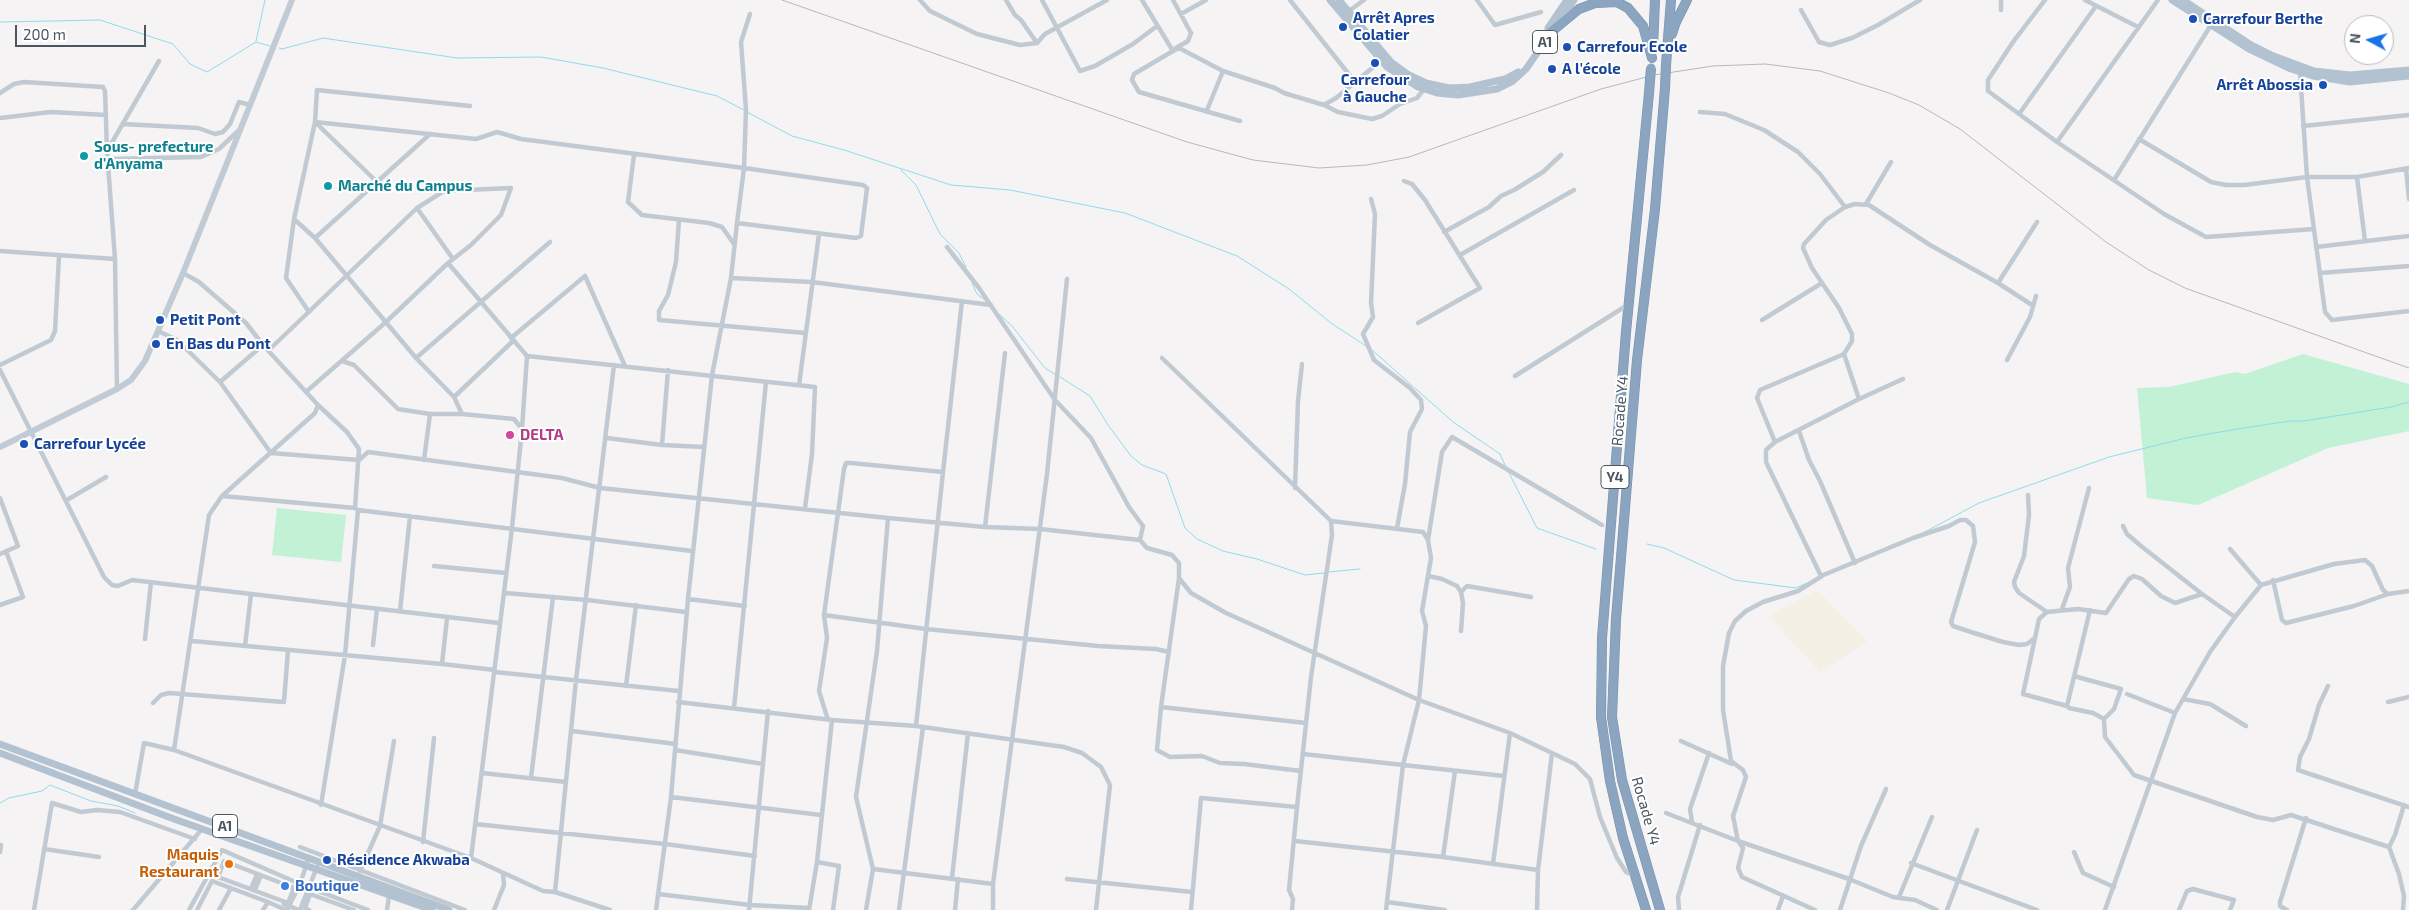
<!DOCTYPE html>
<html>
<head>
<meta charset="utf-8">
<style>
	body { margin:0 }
	#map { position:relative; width:2409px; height:910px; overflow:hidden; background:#f5f3f3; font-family:"Exo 2",sans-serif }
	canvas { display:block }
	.north { position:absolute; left:2344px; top:15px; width:50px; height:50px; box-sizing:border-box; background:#fff; border:1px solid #b7bbc0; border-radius:50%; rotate:276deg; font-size:14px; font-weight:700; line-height:20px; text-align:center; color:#4a5661 }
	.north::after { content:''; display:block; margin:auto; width:18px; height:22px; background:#1a73e8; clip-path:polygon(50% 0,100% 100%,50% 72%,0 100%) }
	.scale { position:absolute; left:15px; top:25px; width:131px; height:22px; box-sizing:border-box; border:2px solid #4a5661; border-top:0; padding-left:6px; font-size:15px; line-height:18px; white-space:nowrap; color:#4a5661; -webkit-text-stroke:4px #fff; paint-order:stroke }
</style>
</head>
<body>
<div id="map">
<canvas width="2409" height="910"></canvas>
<div class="north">N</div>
<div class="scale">200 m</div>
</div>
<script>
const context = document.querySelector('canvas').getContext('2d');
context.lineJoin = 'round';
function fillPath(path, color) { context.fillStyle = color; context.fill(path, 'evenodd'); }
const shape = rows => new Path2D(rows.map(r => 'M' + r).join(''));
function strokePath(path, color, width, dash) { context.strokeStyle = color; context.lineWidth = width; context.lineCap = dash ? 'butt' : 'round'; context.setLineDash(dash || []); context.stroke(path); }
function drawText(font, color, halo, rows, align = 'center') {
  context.font = font + ' "Exo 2",sans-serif'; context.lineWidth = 4; context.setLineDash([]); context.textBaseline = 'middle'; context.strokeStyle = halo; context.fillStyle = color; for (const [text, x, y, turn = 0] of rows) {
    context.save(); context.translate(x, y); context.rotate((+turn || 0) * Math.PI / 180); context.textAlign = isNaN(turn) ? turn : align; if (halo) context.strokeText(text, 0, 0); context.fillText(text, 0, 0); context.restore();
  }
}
fillPath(shape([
	[2303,354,2409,384,2409,431,2328,448,2198,505,2147,498,2137,388,2169,387,2235,372,2245,374],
	[277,508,346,515,341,562,272,555]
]), '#c3f1d5');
fillPath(shape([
	[1818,590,1867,642,1820,672,1768,616]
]), '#f5f0e5');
strokePath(shape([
	[0,22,100,20,173,44,190,64,207,72,256,42,270,46],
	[256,41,265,0],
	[279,48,282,49,323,38,457,58,541,57,603,68,717,96,744,110],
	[747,112,792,136,844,150,951,185,1010,190,1125,213,1237,256,1289,289,1331,323,1366,346],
	[901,170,916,185,940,234,959,253,966,267],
	[972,283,977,294,986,301],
	[999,314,1012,326,1045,368,1056,375],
	[1371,349,1453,422,1500,454,1506,467],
	[1060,377,1090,396,1108,425,1131,456,1142,465,1166,474,1185,528,1197,539,1223,551,1257,559,1305,575,1324,573],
	[1509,473,1537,528,1596,549],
	[1923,533,1979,503,2109,457,2186,438,2237,429,2290,421,2304,421,2391,407,2409,402],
	[1647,544,1664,548,1734,580,1796,588,1807,583],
	[1328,572,1360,569],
	[0,803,9,798,42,791,50,785,91,801,118,806,135,813]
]), '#90daee', 1);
const highway = shape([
	[1551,32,1579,9,1595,3,1617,2,1628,8,1643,26,1652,58],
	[1672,34,1676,22,1687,0],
	[1653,47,1655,0],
	[1666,65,1671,0],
	[1646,910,1623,838,1610,781,1601,717,1602,638,1626,332,1649,93],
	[1660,910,1622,780,1612,717,1616,619,1637,360,1655,209,1665,88]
]);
strokePath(highway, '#7690ad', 10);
strokePath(shape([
	[920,0,930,11,977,34,1020,45,1037,43,1045,34,1107,0],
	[1006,0,1015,15,1021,20,1037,43],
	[1042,0,1080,71,1095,66,1133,44,1157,26],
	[1142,0,1173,51,1179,48,1223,71,1275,88,1284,93,1324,105,1336,98,1383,59],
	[1173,0,1191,33,1188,41,1176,48],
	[1290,0,1355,82],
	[1477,0,1495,25,1541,12],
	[2001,0,2001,10],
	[2045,0,2013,42,1988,80,1988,91,2057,142,2164,214,2206,237,2314,229],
	[2085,0,2138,27],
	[1801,10,1819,42,1830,45,1852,38,1878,25,1920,0],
	[1349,11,1364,0],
	[1181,14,1206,0],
	[1173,51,1134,74,1132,80,1139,92,1240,121],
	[2300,72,2307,177,2325,312,2332,320,2409,311],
	[0,93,14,84,24,82,103,87,105,91,107,151],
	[1324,105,1338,112,1372,119,1382,116,1400,104,1417,98,1424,89],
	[1207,110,1223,71],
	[1700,112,1725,114,1764,130,1798,152,1820,174,1845,207],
	[2019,114,2096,6],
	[0,118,51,112,106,115],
	[315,122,476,139,497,132,521,139,744,168,746,110,741,42,750,14],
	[315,122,377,182],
	[123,124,198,128,215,134,223,132,230,124,239,102,250,105],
	[2303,126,2409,115],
	[2139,139,2211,182,2226,185,2244,185,2307,177,2357,177,2409,168],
	[2057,142,2158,0],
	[634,155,628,202,642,215,709,223,722,227,734,244],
	[108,159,201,157,219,149,238,131],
	[2406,169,2409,199],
	[2357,177,2365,241],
	[2114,180,2211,25],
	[1404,181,1412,184,1425,200,1480,288,1418,323],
	[1371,199,1375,214,1371,303,1373,317,1363,334,1374,360,1410,388,1421,400,1422,409,1410,432,1405,484,1397,528],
	[1866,204,1891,162],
	[417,208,453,259],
	[294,219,315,238,416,358,454,397,462,414],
	[679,220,676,262,668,295,659,311,659,320,805,333],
	[1444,232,1489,207,1501,196,1514,190,1543,172,1561,155],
	[315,238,430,134],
	[947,247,979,288,1055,400,1091,438,1129,507,1143,526,1140,540],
	[2316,247,2409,236],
	[0,251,115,259],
	[1460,255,1574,190],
	[448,263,527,356,522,429,512,528,471,858],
	[183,273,199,282,246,323,263,345,318,405,347,432,359,449,355,508,358,510,345,655,321,805],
	[2320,273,2409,266],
	[731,278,812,282,991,305],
	[1998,283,2037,222],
	[309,312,286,278,294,219,315,122,317,90,470,106],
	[1762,320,1822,283],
	[158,331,177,340,220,382,271,453,359,460,368,452,562,478,600,488,888,518,985,527,1040,529,1140,540,1147,548,1172,555,1179,563,1179,578,1191,593,1226,613,1419,700,1510,733,1575,764,1590,779,1600,817,1617,858,1626,872,1635,876],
	[511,338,585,276,625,366],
	[269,350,417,208,444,191,511,188,501,215,471,245,448,263,386,322,307,391],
	[1844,354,1859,399],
	[527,356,815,387,812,454,805,508],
	[416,358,550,242],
	[1162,358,1331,521,1332,535,1311,677,1297,807,1289,890,1293,899,1292,910],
	[2007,360,2030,317,2036,296],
	[342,361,354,365,398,409,430,414,462,414,514,419,522,429],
	[0,365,51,340,55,331,59,256],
	[0,370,104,577,112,585,118,586,132,580,499,623],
	[1515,376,1629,304],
	[1903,379,1859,399,1775,442,1766,450,1766,462,1821,576,1913,538,1949,526,1960,520,1966,520,1973,526,1975,542,1951,622,1953,626,1971,632,2003,642,2019,645,2027,644,2035,638,2039,619,2047,612,2078,609,2106,613,2129,579,2134,576,2142,579,2161,596,2175,603,2202,594,2235,617],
	[220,382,263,345],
	[799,385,819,234],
	[117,389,115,259,107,151,159,61],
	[454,397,513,341],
	[1799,431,1809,460,1820,481,1855,563],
	[607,438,662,445,704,447],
	[1775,442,1757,398,1760,390,1844,354,1852,341,1852,334,1839,308,1812,268,1803,248,1804,244,1826,220,1845,207,1855,204,1869,205,1930,245,1998,283,2032,305],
	[662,445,668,370],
	[424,460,430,414],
	[943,472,962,301],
	[1295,488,1298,401,1302,364],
	[2028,495,2029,515,2024,556,2014,582,2015,587,2019,593,2047,612],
	[222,496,355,508],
	[0,498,18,546,0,554],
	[67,500,106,477],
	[358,510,692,551],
	[1331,521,1423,532,1428,540,1431,558,1422,611,1426,626,1419,700,1403,765,1386,910],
	[2123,526,2127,534,2141,546,2202,594],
	[985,527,1005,353],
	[1428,540,1442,452,1452,437,1602,525],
	[2230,549,2261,585],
	[434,566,506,573],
	[1428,576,1442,579,1457,586,1461,592,1463,603,1461,631],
	[1822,576,1798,591,1763,602,1746,611,1735,621,1729,633,1723,666,1723,710,1731,761,1743,770,1746,777,1733,816,1738,841,1849,879,1893,897,1915,900,1937,910],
	[1179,578,1161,707,1306,723],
	[2273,580,2282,620,2286,623,2354,606,2388,594],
	[1461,592,1467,586,1531,597],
	[505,593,587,600,686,612],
	[688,599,745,606],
	[0,605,23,597,6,551],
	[2062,609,2070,587,2068,568,2089,488],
	[2090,610,2067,706,2069,708,2093,713,2104,719,2105,737,2134,775,2257,817,2273,820,2291,815,2389,847,2399,874,2404,896,2403,910],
	[400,611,410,516],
	[824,615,926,629,1098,646,1156,649,1169,652],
	[2035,638,2023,694,2067,706],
	[145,639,151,582],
	[192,641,442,664,447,618],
	[373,645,377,609],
	[245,646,251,594],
	[442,664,495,670],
	[495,672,679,691],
	[2074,676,2121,689,2114,709,2104,719],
	[626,686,636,605],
	[2328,686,2319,705,2309,739,2300,757,2298,770,2409,807],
	[2127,694,2175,713],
	[2183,699,2210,704,2246,726],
	[678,702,832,720,916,726,1064,747,1082,753,1101,767,1110,785,1096,910],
	[2388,702,2409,697],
	[153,703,161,695,169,693,284,702,288,650],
	[1161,707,1157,750,1170,757,1202,756,1220,763,1244,764,1301,771],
	[734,708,766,382],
	[828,720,819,691,827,638,824,615,844,469,846,463,851,463,943,472,916,726],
	[572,731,676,744],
	[1681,741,1732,764],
	[174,750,209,515,222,496,315,413,318,405],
	[675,750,763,764],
	[1303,754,1504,776],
	[482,773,566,782],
	[531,778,553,597],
	[135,794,144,743,174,750,471,858,543,891,555,892,610,910],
	[671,797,821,815],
	[1666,813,1738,841,1743,848,1738,868,1742,877,1815,910],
	[1692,822,1690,809,1709,753],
	[475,824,665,844,755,856],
	[1295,841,1443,857,1538,870],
	[423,842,434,738],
	[300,847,465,910],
	[2389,847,2395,835,2404,805],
	[44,849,99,857],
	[0,852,1,845],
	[2074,852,2083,873,2114,887],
	[1443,857,1455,771],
	[224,861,294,888,288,903,218,877,224,861],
	[817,862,839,866,833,910],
	[1911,863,2037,910],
	[1493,864,1510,733],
	[873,869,993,884],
	[360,871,380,826,394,741],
	[952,878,968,733],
	[1067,879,1192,892],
	[251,889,257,874],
	[255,890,261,875],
	[555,892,576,680,614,365],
	[658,894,750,905,809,908],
	[1899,897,1932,817],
	[1387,902,1445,910],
	[284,904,299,910],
	[34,910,52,803,81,812,97,810,120,812,195,839],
	[133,910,202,829],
	[189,910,222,850,300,884,368,910],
	[197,910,212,881,268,902],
	[219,910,231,888],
	[263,910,268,902,286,910],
	[287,910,300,884,309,857],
	[300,910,317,867],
	[309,910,305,908,310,894,354,910],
	[387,910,389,896],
	[494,910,504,885,503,874],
	[656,910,671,797,688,599,712,375,731,278,737,223,744,168,863,185,867,188,861,236,856,238,737,223],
	[749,910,768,711],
	[809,910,817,862,832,720],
	[866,910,873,869,856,797,877,651,888,518],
	[899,910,923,727],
	[955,910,958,879],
	[993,910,993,884,1047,474,1067,279],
	[1191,910,1201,798,1297,807],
	[1537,910,1538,870,1552,753],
	[1679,910,1678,897,1700,825],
	[1778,910,1783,896],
	[1840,910,1861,846,1886,789],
	[1947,910,1977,830],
	[2105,910,2175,713,2210,652,2235,617,2261,585,2334,564,2365,560,2372,566,2383,590,2388,594,2409,591],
	[2179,910,2187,891,2193,889,2234,900,2230,910],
	[2287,910,2280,906,2280,902,2306,818]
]), '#c1cad2', 4.5);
strokePath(shape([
	[0,447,117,389,131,380,145,361,183,273,292,0]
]), '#c1cbd6', 6);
strokePath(shape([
	[1330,0,1387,67,1418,87,1437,93,1458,95,1497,89,1513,81,1526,69,1574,0],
	[1339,0,1391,62,1409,75,1426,83,1449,88,1470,87,1505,79,1518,72],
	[2172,0,2249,49,2291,69,2313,76,2350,82,2409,76],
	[2183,0,2251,45,2271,55,2314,71,2350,75,2409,70],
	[1548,28,1567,0],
	[0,744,449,910],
	[0,753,174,819,432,910]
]), '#b3c2d1', 7);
strokePath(highway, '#8ba5c1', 9);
strokePath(shape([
	[782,0,1187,142,1253,160,1319,168,1367,165,1409,157,1601,89,1654,75,1713,66,1765,64,1820,71,1889,93,1919,105,1960,129,2106,242,2149,270,2185,288,2409,368]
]), '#b5b8bd', 1);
const highwayBridge = shape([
	[1665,88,1666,65],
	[1649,93,1651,68]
]);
strokePath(highwayBridge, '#7690ad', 10, []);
strokePath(highwayBridge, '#8ba5c1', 9);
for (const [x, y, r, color] of [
	[2193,19,5,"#1a4fb4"],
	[1343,27,5,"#1a4fb4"],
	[1567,47,5,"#1a4fb4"],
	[1375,63,5,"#1a4fb4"],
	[1552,69,5,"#1a4fb4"],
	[2323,85,5,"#1a4fb4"],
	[84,156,5,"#0f9aa8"],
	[328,186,5,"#0f9aa8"],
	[160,320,5,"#1a4fb4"],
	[156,344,5,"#1a4fb4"],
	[510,435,5,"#d1479c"],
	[24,444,5,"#1a4fb4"],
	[327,860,5,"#1a4fb4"],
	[229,864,5,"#e8710a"],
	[285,886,5,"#3f7fe0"]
]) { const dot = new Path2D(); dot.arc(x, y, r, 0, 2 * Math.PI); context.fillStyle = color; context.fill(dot); strokePath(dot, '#fff', 2); }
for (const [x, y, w] of [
	[1545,42,25],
	[1615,477,28],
	[225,826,25]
]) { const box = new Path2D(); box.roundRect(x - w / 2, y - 11.5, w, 23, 4); context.fillStyle = '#fff'; context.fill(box); strokePath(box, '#4a5661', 1); }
drawText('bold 14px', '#4a5661', null, [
	["A1",1545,42],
	["Y4",1615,477],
	["A1",225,826]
]);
drawText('bold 15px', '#164399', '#fff', [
	["Arrêt Apres",1353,18],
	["Colatier",1353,35],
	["Carrefour Berthe",2203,19],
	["Carrefour Ecole",1577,47],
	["A l'école",1562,69],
	["Carrefour",1375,80,"center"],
	["à Gauche",1375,97,"center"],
	["Arrêt Abossia",2313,85,"right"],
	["Petit Pont",170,320],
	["En Bas du Pont",166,344],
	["Carrefour Lycée",34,444],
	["Résidence Akwaba",337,860]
], 'left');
drawText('bold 15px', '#0d838f', '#fff', [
	["Sous- prefecture",94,147],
	["d'Anyama",94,164],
	["Marché du Campus",338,186]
], 'left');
drawText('15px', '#4a5661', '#fff', [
	["Rocade Y4",1620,411,-85],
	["Rocade Y4",1646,811,74]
]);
drawText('bold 15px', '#b23c85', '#fff', [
	["DELTA",520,435]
], 'left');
drawText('bold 15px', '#c56008', '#fff', [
	["Maquis",219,855],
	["Restaurant",219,872]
], 'right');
drawText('bold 15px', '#366cbe', '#fff', [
	["Boutique",295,886]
], 'left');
</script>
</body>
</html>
